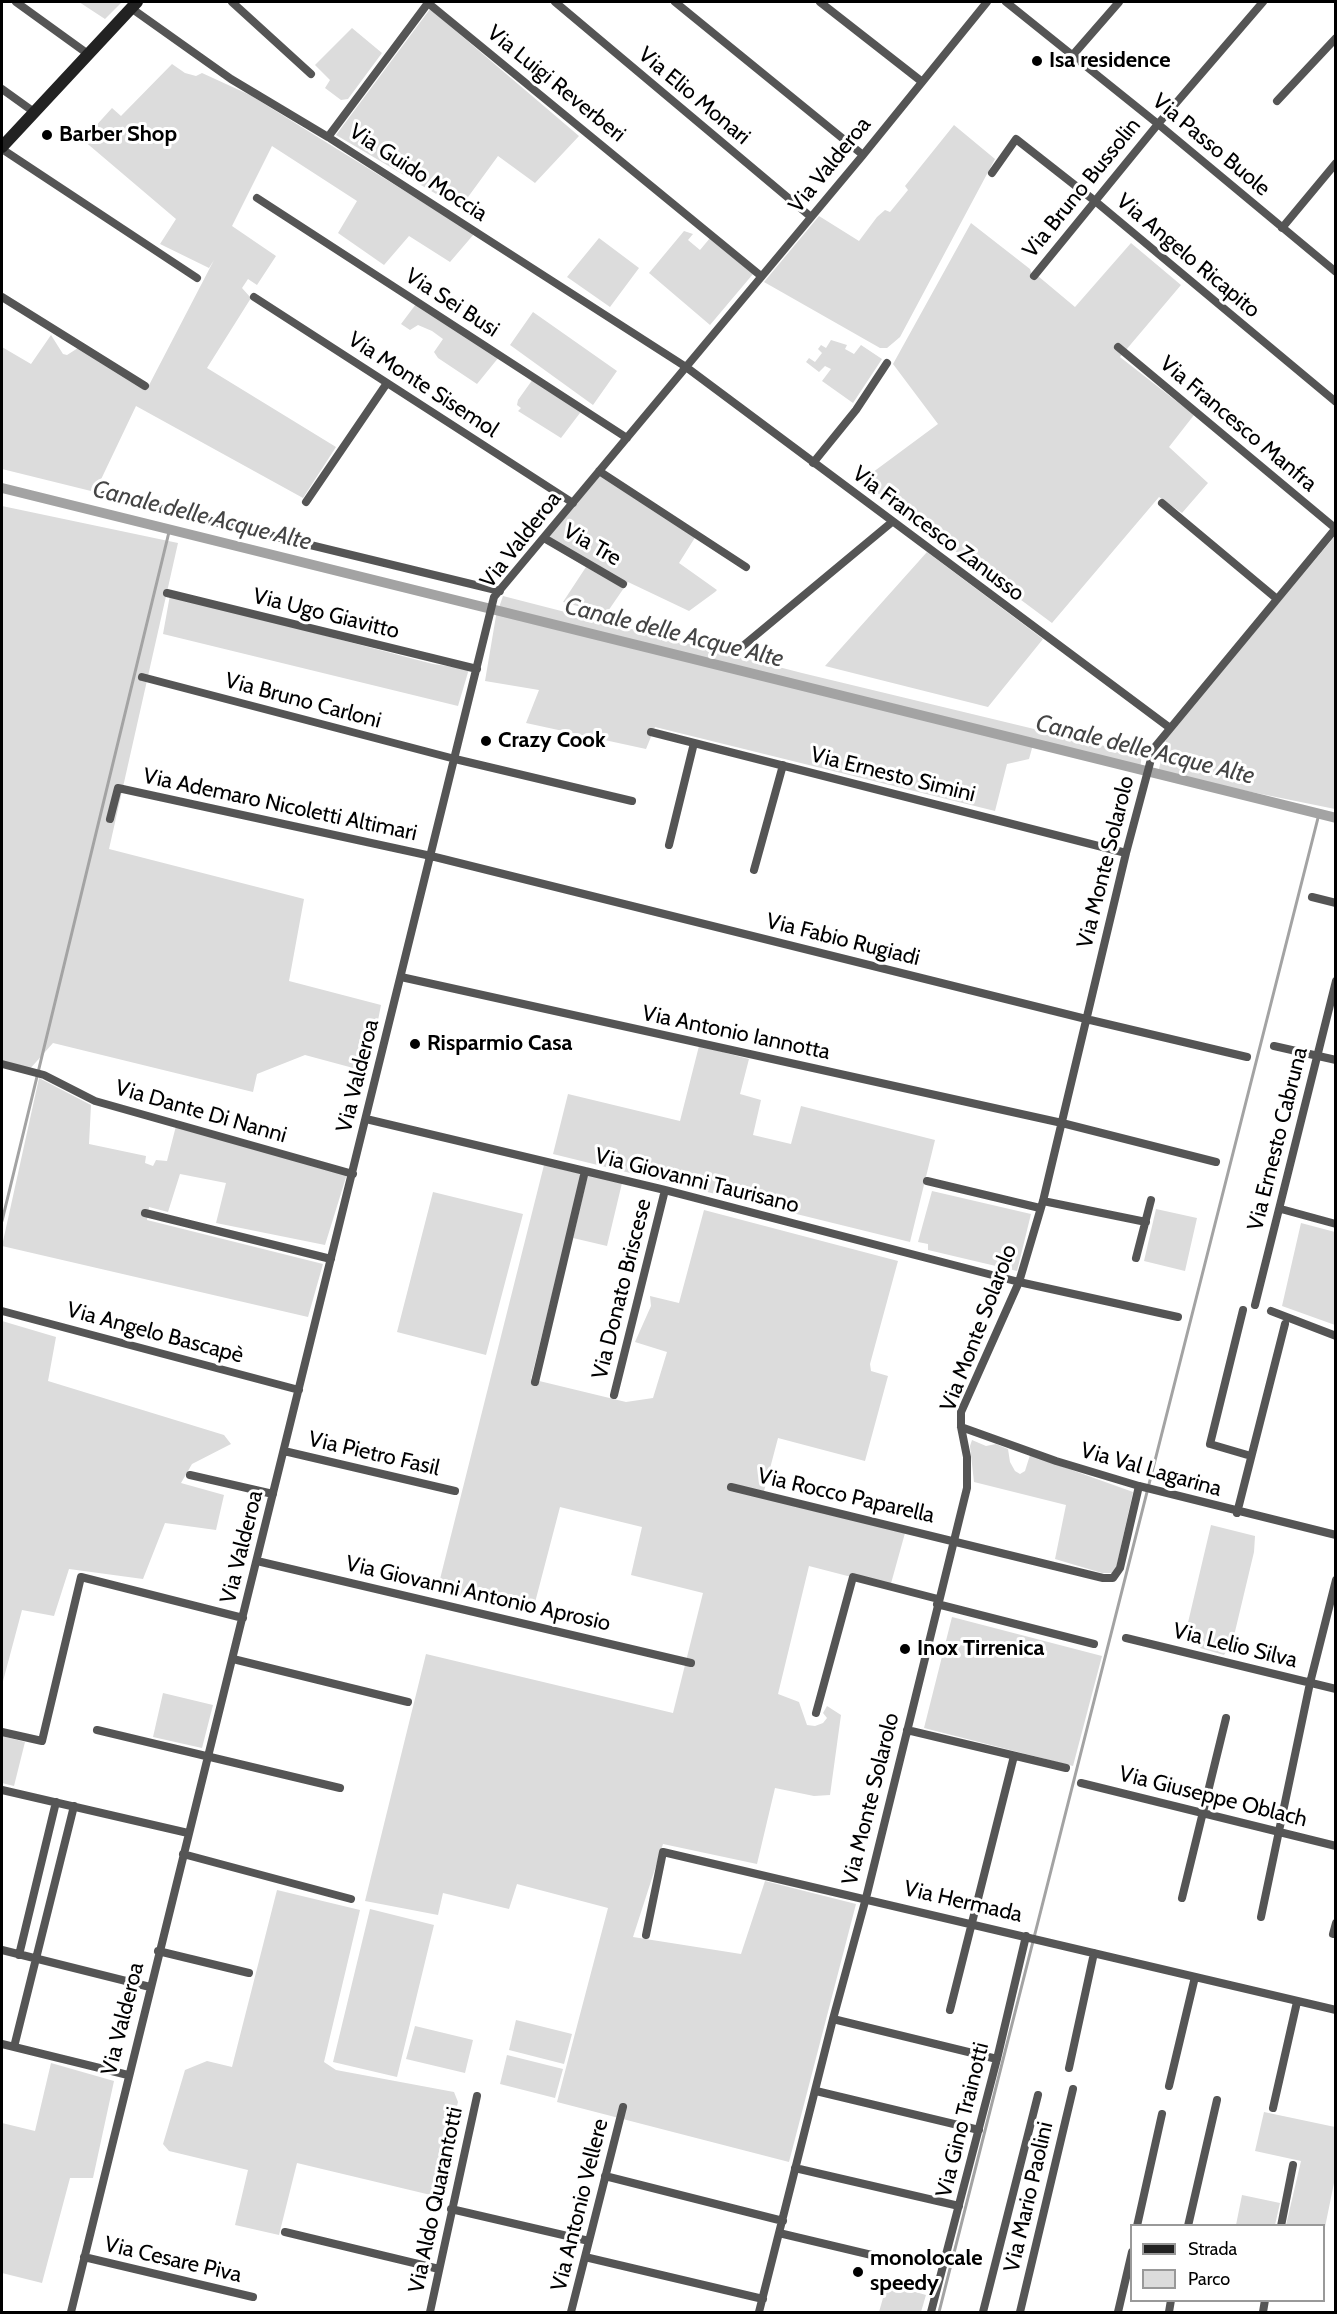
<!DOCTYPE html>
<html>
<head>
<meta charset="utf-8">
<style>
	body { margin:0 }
	#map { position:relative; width:1337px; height:2314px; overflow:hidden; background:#fff; font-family:Cabin,sans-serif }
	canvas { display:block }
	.frame { position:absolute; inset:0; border:3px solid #000; pointer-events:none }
	.legend { position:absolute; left:1130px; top:2224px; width:195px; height:78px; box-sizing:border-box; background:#fff; border:2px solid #999; margin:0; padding:8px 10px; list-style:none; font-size:18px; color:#000 }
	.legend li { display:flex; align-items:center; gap:12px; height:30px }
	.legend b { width:30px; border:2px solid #999 }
</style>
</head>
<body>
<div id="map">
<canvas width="1337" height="2314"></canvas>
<div class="frame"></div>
<ul class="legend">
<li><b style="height:8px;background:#222"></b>Strada</li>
<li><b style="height:16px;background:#dcdcdc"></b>Parco</li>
</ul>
</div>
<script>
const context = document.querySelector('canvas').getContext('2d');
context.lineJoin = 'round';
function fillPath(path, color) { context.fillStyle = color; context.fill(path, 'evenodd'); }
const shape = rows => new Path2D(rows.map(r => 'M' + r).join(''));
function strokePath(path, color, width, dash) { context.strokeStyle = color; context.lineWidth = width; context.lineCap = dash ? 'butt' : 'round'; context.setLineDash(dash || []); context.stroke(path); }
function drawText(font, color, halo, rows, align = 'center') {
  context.font = font + ' Cabin,sans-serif'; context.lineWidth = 6; context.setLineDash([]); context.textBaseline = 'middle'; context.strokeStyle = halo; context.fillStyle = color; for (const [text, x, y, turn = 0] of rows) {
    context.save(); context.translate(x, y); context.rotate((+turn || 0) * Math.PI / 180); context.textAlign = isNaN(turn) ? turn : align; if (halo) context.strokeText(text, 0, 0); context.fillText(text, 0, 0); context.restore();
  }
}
fillPath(shape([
	[79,2,122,2,105,19],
	[430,9,579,136,535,183,498,156,460,208,336,135],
	[352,28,382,53,348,99,341,100,325,88,330,80,315,65],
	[172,64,185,73,196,76,202,73,250,95,474,234,450,262,409,236,384,265,338,233,357,201,272,146,232,226,276,256,257,285,248,279,242,288,251,298,207,368,336,447,303,498,136,406,95,492,2,469,2,347,31,364,51,335,63,354,67,355,78,348,147,389,214,260,209,268,160,244,176,219,83,140,112,108,121,116],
	[954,125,995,159,900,337,893,343,887,348,880,348,764,282,819,216,859,241,877,217,885,210,890,212,908,190,905,186],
	[971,223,1030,269,1033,278,1038,276,1075,307,1131,243,1181,285,1120,357,1194,415,1169,447,1208,483,1182,513,1159,497,1052,623,861,481,938,424,893,364],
	[684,231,693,234,688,240,700,250,710,238,753,274,710,325,649,273],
	[599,238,639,268,610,307,567,277],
	[419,300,499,357,477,384,438,358,434,352,443,339,432,331,418,325,410,330,401,324],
	[533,312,617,371,593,405,510,345],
	[831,340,847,345,845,349,854,354,861,345,882,359,853,403,822,381,831,369,825,366,819,372,806,362,809,358,815,362,822,353,818,349,821,345,826,348],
	[533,379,583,409,561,438,518,411,521,408,517,405,518,400],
	[599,472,696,536,679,563,717,590,715,592,689,611,628,582,606,614,563,602,586,567,544,542],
	[2,506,178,543,109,849,304,899,289,981,381,1005,368,1072,305,1055,257,1074,253,1092,53,1043,28,1071,2,1062],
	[1335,536,1335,809,1158,773,1167,736],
	[927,552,1043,639,988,707,825,666],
	[170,595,433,664,469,669,458,706,163,634],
	[503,596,802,673,1142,755,1140,768,1034,741,1029,759,1007,764,995,811,655,727,646,749,526,723,539,690,485,681,496,616],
	[699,1046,749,1059,740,1094,761,1100,753,1135,791,1144,801,1106,935,1140,910,1242,553,1154,568,1094,680,1121],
	[39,1078,91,1105,89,1144,146,1156,145,1163,153,1166,156,1160,167,1161,176,1126,347,1174,325,1245,216,1223,226,1183,180,1174,168,1212,149,1207,147,1220,323,1264,308,1317,2,1246],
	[544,1165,582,1174,531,1379,626,1402,653,1398,667,1352,635,1342,651,1306,650,1296,679,1303,704,1210,898,1261,870,1364,871,1371,888,1376,865,1461,778,1438,763,1495,905,1533,890,1587,809,1566,778,1694,799,1702,807,1725,815,1726,823,1723,827,1718,823,1713,827,1706,841,1715,830,1795,814,1796,775,1788,757,1864,663,1844,633,1937,741,1954,765,1881,856,1904,789,2162,557,2102,608,1908,517,1884,509,1909,443,1893,438,1915,365,1901,426,1654,673,1713,703,1593,631,1575,642,1527,560,1507,532,1614,437,1591],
	[588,1175,622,1183,607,1246,573,1238],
	[932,1191,1031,1214,1017,1271,928,1250,928,1244,918,1242],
	[433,1192,523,1214,486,1355,397,1332],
	[1156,1209,1197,1218,1185,1271,1144,1261],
	[1301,1223,1335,1232,1335,1325,1282,1306],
	[2,1321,56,1337,48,1381,224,1435,231,1444,192,1464,181,1483,224,1495,216,1530,165,1523,143,1579,69,1569,54,1616,22,1610,2,1685],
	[972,1440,986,1446,996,1444,1008,1449,1010,1462,1015,1471,1020,1474,1025,1471,1030,1455,1133,1492,1115,1573,1102,1573,1055,1559,1066,1505,974,1482,970,1446],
	[1211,1525,1255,1536,1254,1552,1233,1640,1224,1655,1200,1648,1202,1635,1186,1631],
	[952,1617,1102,1656,1073,1766,924,1728],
	[163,1693,213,1705,202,1748,153,1737],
	[2,1736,25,1742,14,1786,2,1783],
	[277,1890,360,1910,324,2062,336,2070,454,2092,458,2102,435,2196,297,2163,279,2235,235,2225,248,2170,169,2151,163,2144,185,2070,207,2061,232,2067],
	[370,1909,434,1925,397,2077,333,2062],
	[516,2020,572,2034,564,2064,509,2050],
	[415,2026,473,2040,465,2073,406,2059],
	[507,2055,563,2069,555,2098,500,2084],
	[51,2063,114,2081,93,2178,70,2178,42,2283,2,2273,2,2123,35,2131],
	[1264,2112,1335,2127,1335,2178,1324,2232,1324,2226,1286,2225,1301,2161,1255,2151],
	[1242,2195,1280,2203,1275,2225,1236,2225],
	[887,2284,926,2295,921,2312,879,2312]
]), '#dcdcdc');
strokePath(shape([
	[2,1221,169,532],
	[939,2312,1319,814]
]), '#a3a3a3', 3);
strokePath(shape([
	[2,488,1336,818]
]), '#a3a3a3', 10);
strokePath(shape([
	[16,2,88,54],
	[232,2,311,74],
	[555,2,811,217],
	[675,2,863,155],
	[820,2,921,81],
	[1006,2,1158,124,1336,272],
	[131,8,231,79,328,137,686,367,1170,728],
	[1072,56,1119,2],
	[2,89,34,112],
	[1277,101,1336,38],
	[328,137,428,3,761,276],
	[2,149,197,278],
	[992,173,1016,139,1095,201,1336,402],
	[257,198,627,438],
	[1282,228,1336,163],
	[1034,276,1158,124,1263,2],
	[2,297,145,386],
	[254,297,573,503],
	[1118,347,1335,528],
	[813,463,856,410,887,363],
	[599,471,746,567],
	[104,495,500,591],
	[306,502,387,383],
	[1162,503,1277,599],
	[544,538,623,584],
	[167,593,477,669],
	[738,650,892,522],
	[142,677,455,759,632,801],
	[651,732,1126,853],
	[110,819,118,788,431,856,1086,1019,1247,1057],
	[669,845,694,743],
	[754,870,783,765],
	[1312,897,1336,903],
	[401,977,1062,1123,1216,1162],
	[1274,1046,1336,1060],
	[2,1064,44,1075,95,1101,353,1174],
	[366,1119,665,1190,1019,1282,1178,1317],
	[927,1181,1040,1208],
	[1043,1201,1146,1222],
	[1281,1209,1336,1224],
	[145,1213,331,1259],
	[1136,1258,1151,1200],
	[1255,1305,1336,981],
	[1243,1310,1210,1444,1251,1456],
	[2,1311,299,1390],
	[1271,1311,1336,1336],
	[535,1382,585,1171],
	[614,1395,665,1190],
	[961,1427,1056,1461,1139,1486,1336,1535],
	[284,1451,455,1491],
	[190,1475,273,1494],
	[731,1487,1103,1578,1113,1578,1120,1568,1139,1486],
	[1237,1513,1285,1324],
	[257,1561,691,1663],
	[937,1604,1094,1644],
	[1126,1638,1336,1689],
	[233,1659,408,1702],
	[816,1713,853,1577,938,1599],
	[97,1730,340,1788],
	[907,1730,1066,1768],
	[2,1732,42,1741,81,1577,243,1618],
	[1081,1783,1336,1846],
	[2,1790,188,1833],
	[183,1854,351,1899],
	[1182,1898,1226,1718],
	[1261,1917,1310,1683,1336,1580],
	[1333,1934,1336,1923],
	[646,1935,663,1852,1336,2010],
	[2,1950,150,1987],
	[158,1951,249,1973],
	[19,1955,56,1802],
	[950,2010,1014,1756],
	[833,2019,997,2059],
	[2,2044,128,2075],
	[14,2047,74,1806],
	[1069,2068,1094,1953],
	[1169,2086,1195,1977],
	[816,2091,979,2130],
	[1273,2108,1297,2002],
	[795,2168,959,2206],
	[605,2176,783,2221],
	[451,2209,589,2241],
	[1137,2226,1162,2114],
	[1188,2226,1217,2100],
	[1281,2226,1293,2165],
	[285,2232,439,2269],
	[779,2233,880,2257],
	[84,2257,253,2297],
	[585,2257,763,2299],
	[71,2312,494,597,863,155,987,2],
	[430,2312,477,2096],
	[571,2312,623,2107],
	[759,2312,833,2019,866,1898,967,1488,967,1457,961,1427,961,1412,1019,1282,1043,1201,1126,853,1154,748,1336,528],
	[931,2312,997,2059,1026,1936],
	[983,2312,1038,2095],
	[1020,2312,1073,2089],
	[1118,2312,1132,2252],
	[1169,2312,1171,2300],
	[1263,2312,1265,2300]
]), '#555', 8);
strokePath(shape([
	[2,147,137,2]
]), '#222', 12);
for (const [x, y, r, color] of [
	[1037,61,6,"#000"],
	[47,135,6,"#000"],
	[486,741,6,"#000"],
	[415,1044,6,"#000"],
	[905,1649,6,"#000"],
	[858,2272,6,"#000"]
]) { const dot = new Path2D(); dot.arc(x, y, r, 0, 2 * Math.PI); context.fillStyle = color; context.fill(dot); strokePath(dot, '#fff', 2); }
drawText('bold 22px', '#000', '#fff', [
	["Isa residence",1049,61],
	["Barber Shop",59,135],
	["Crazy Cook",498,741],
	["Risparmio Casa",427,1044],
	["Inox Tirrenica",917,1649],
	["monolocale",870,2259],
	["speedy",870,2284]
], 'left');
drawText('22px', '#000', '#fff', [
	["Via Luigi Reverberi",556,84,39],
	["Via Elio Monari",694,96,40],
	["Via Passo Buole",1211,145,40],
	["Via Valderoa",830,165,-51],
	["Via Guido Moccia",418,173,33],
	["Via Bruno Bussolin",1082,188,-51],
	["Via Angelo Ricapito",1188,256,40],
	["Via Sei Busi",452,303,33],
	["Via Monte Sisemol",423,385,33],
	["Via Francesco Manfra",1238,424,40],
	["Via Francesco Zanusso",938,534,37],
	["Via Valderoa",521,540,-52],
	["Via Tre",592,545,30],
	["Via Ugo Giavitto",326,614,14],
	["Via Bruno Carloni",303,701,15],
	["Via Ernesto Simini",893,775,14],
	["Via Ademaro Nicoletti Altimari",280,805,12],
	["Via Monte Solarolo",1106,862,-76],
	["Via Fabio Rugiadi",843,940,14],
	["Via Antonio Iannotta",736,1033,12],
	["Via Valderoa",358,1076,-76],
	["Via Dante Di Nanni",201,1112,16],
	["Via Ernesto Cabruna",1278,1139,-76],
	["Via Giovanni Taurisano",697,1181,14],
	["Via Donato Briscese",622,1289,-76],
	["Via Monte Solarolo",979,1328,-69],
	["Via Angelo Bascapè",155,1333,15],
	["Via Pietro Fasil",374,1454,13],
	["Via Val Lagarina",1151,1470,16],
	["Via Rocco Paparella",846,1496,13],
	["Via Valderoa",242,1547,-76],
	["Via Giovanni Antonio Aprosio",478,1594,13],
	["Via Lelio Silva",1235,1646,14],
	["Via Giuseppe Oblach",1213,1797,14],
	["Via Monte Solarolo",871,1799,-76],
	["Via Hermada",963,1902,13],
	["Via Valderoa",123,2019,-76],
	["Via Gino Trainotti",963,2120,-76],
	["Via Mario Paolini",1029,2197,-77],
	["Via Aldo Quarantotti",436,2200,-78],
	["Via Antonio Vellere",580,2205,-76],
	["Via Cesare Piva",173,2260,13]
]);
drawText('italic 24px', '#444', '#fff', [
	["Canale delle Acque Alte",202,516,14],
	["Canale delle Acque Alte",674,633,14],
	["Canale delle Acque Alte",1145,750,14]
]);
</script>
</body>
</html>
